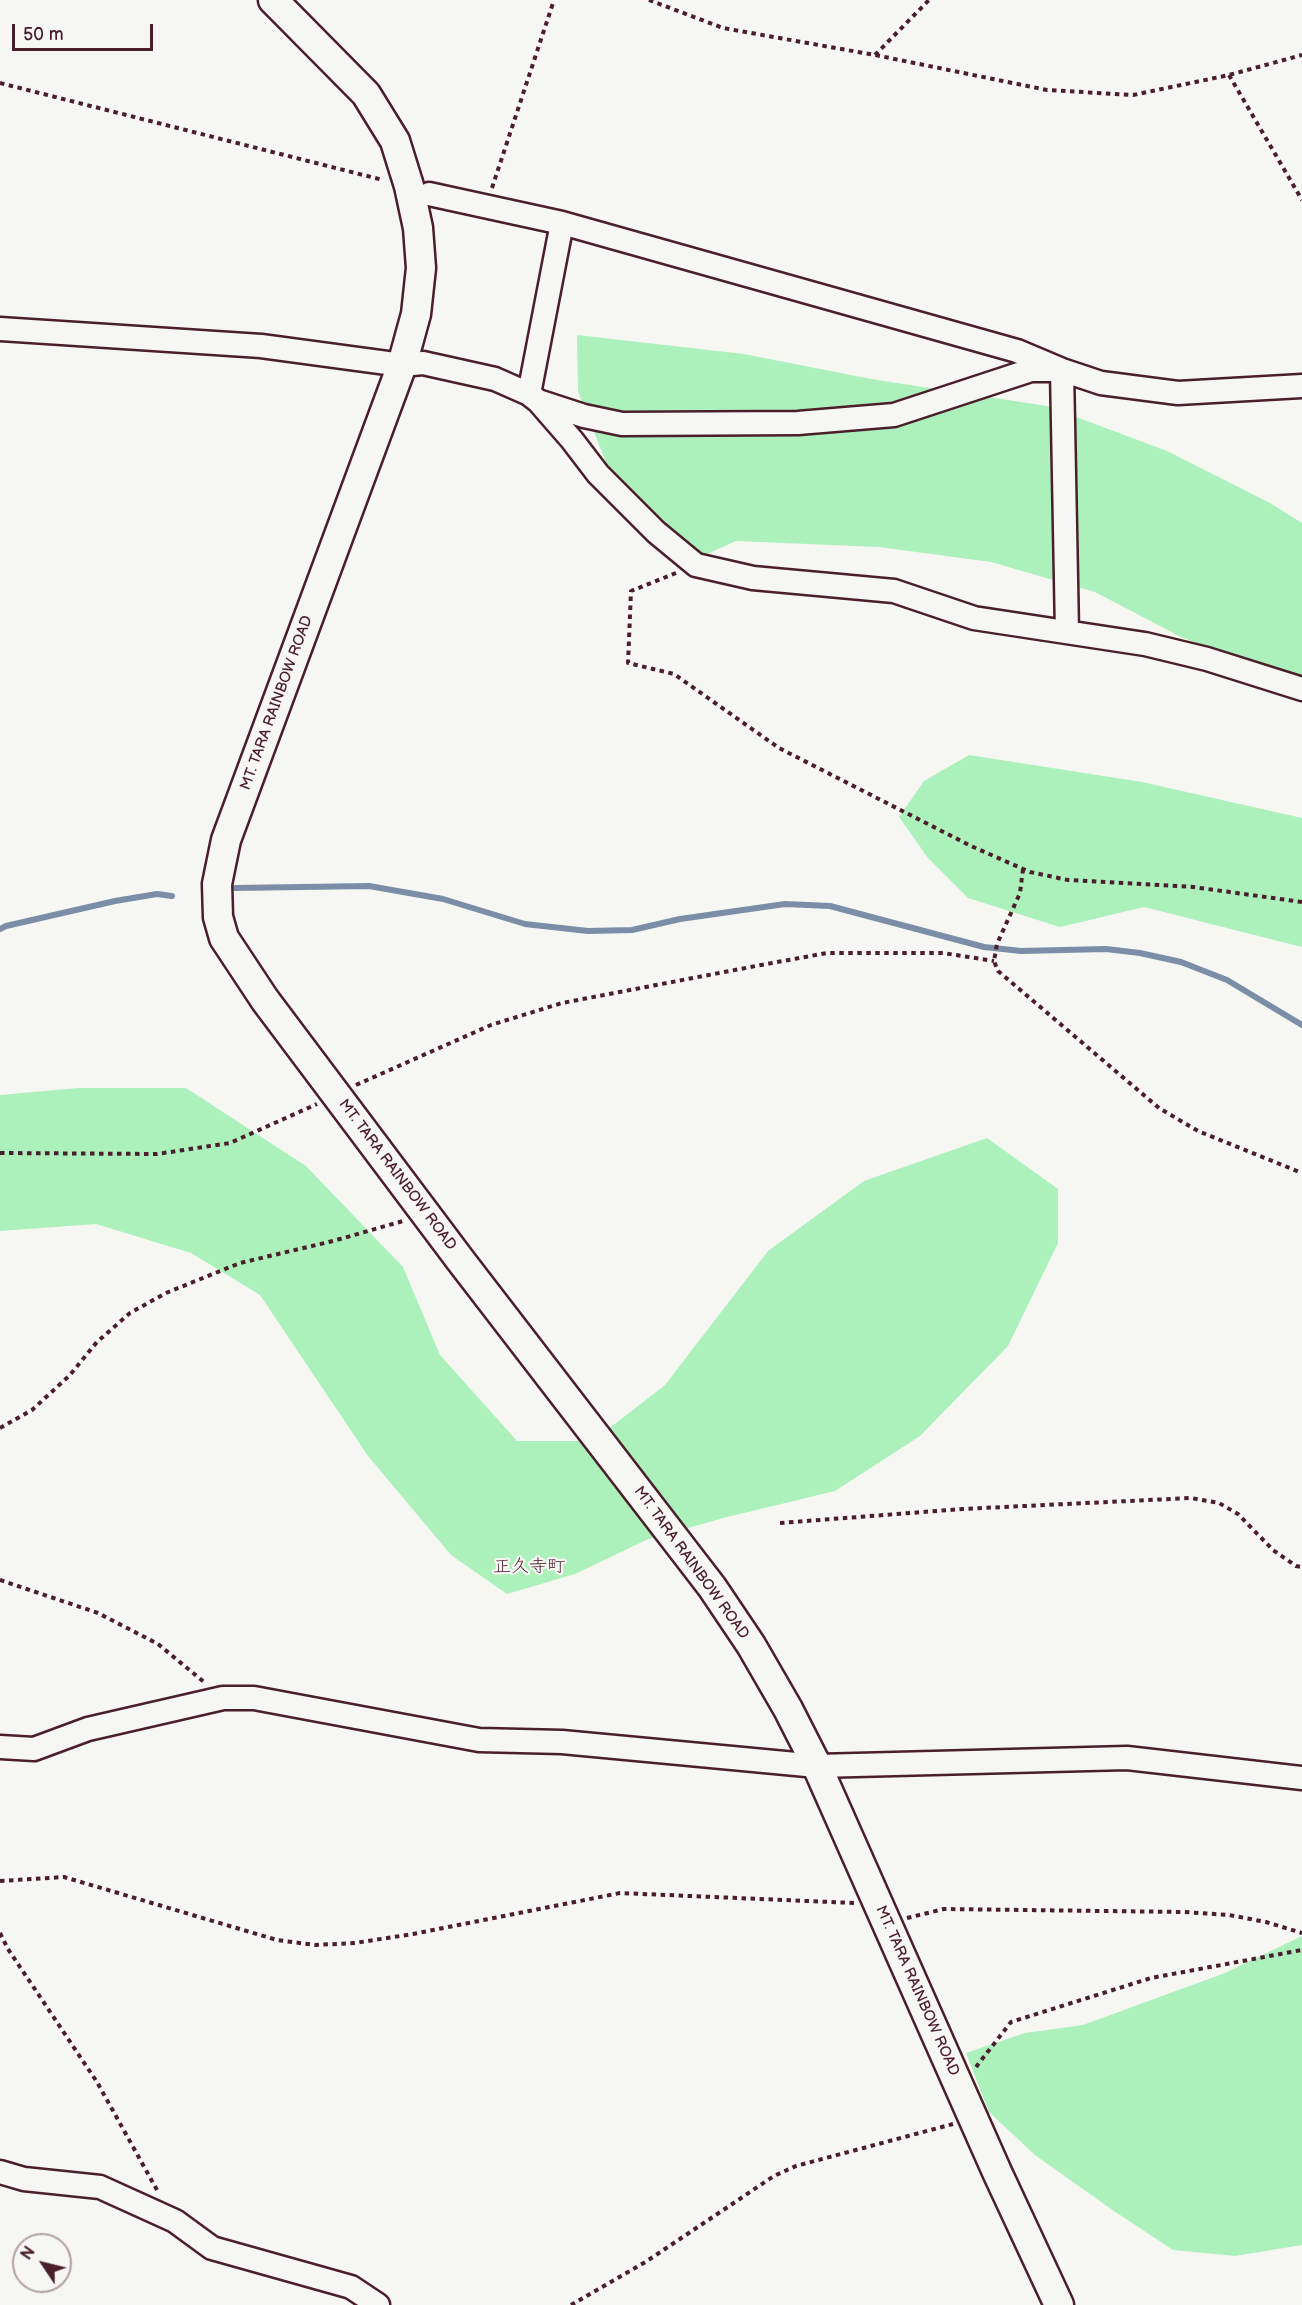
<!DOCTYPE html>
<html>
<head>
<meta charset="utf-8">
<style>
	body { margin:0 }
	#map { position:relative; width:1302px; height:2305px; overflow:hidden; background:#f6f6f2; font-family:"Balsamiq Sans",sans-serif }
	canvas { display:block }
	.north { position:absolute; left:12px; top:2233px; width:60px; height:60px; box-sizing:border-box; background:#f6f6f2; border:2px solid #b1a0a2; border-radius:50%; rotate:305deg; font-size:16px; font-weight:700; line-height:24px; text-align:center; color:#4a1f2b }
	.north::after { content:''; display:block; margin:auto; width:21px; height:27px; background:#4a1f2b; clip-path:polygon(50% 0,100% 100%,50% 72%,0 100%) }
	.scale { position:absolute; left:12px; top:24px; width:141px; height:27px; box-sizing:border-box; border:3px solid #4a1f2b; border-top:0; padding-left:8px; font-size:18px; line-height:21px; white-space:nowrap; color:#4a1f2b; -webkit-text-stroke:4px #f6f6f2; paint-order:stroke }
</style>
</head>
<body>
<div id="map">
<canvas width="1302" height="2305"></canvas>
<div class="north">N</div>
<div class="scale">50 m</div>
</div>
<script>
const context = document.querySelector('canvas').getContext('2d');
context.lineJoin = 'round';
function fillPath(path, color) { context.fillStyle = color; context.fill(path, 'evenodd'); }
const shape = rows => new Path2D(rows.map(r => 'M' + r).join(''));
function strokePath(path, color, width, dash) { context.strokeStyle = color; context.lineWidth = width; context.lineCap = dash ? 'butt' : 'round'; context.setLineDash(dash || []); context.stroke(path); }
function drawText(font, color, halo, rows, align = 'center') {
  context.font = font + ' "Balsamiq Sans","Klee One",sans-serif'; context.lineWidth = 4.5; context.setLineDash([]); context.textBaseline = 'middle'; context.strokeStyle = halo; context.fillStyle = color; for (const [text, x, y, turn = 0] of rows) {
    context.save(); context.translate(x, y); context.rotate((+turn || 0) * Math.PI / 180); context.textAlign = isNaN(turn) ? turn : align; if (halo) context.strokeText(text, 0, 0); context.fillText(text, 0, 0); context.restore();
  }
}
fillPath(shape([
	[577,335,744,354,871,379,1047,406,1167,451,1270,503,1302,523,1302,677,1277,675,1181,637,1095,592,991,562,879,547,736,541,680,566,656,539,607,465,578,391],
	[969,755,1142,782,1302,818,1302,947,1144,907,1060,927,968,898,928,858,899,817,924,781],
	[78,1088,186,1088,306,1166,403,1267,440,1355,517,1441,593,1441,665,1385,768,1251,864,1181,987,1138,1058,1189,1058,1243,1008,1346,920,1436,835,1491,723,1518,646,1540,575,1574,507,1594,451,1555,368,1456,260,1295,191,1253,96,1224,0,1231,0,1095],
	[1302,1936,1302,2245,1235,2256,1173,2250,1111,2209,1035,2155,989,2112,966,2053,1025,2033,1083,2025,1225,1973]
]), '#acf1bc');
strokePath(shape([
	[234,888,369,886,443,899,525,924,588,931,632,930,680,919,785,904,830,906,984,947,1021,951,1106,949,1140,953,1181,962,1227,980,1302,1025],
	[0,929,6,926,115,901,157,894,172,896]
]), '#7b8ea8', 6);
const minor = shape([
	[429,194,562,223,1017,351,1062,370,1101,383,1178,393,1302,386],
	[0,329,261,346,402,365,423,363,495,379,529,394,538,401,572,440,598,474,656,532,696,565,753,578,894,591,974,618,1145,644,1207,659,1302,689],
	[1062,370,1067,632],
	[529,394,562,223],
	[538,401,584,416,622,424,798,423,894,415,1031,370,1055,370],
	[0,1747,34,1749,88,1729,223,1698,254,1698,479,1740,562,1742,817,1766,1127,1758,1302,1778],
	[0,2172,24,2179,100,2187,175,2221,212,2248,351,2287,378,2305]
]);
const tertiary = shape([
	[273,0,366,94,395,141,409,186,418,228,421,268,416,314,402,365,226,840,217,884,218,917,224,938,265,1000,461,1261,712,1587,751,1645,788,1709,817,1766,997,2172,1059,2305]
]);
strokePath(minor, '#4a1f2b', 27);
strokePath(tertiary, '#4a1f2b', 33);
strokePath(shape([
	[649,0,723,28,875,55,1047,90,1133,95,1229,75,1302,55],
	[875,55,929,0],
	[1229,75,1302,200],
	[0,83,383,180],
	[492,188,554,0],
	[676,573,631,591,628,663,674,674,779,748,971,846,1030,872,1068,880,1193,887,1302,902],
	[1023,869,1020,893,997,944,994,961,998,971,1159,1108,1198,1131,1302,1173],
	[356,1085,491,1025,562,1003,761,965,827,953,943,953,994,961],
	[0,1153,157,1154,230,1143,317,1104],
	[0,1428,32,1410,69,1376,97,1342,130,1313,166,1293,240,1263,333,1241,403,1221],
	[780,1523,962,1509,1191,1498,1219,1503,1238,1514,1273,1550,1296,1566,1302,1567],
	[0,1580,98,1613,158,1644,204,1682],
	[0,1881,64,1877,277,1940,315,1945,355,1943,413,1934,620,1893,854,1903],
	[907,1918,944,1909,1184,1912,1229,1915,1266,1922,1302,1933],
	[0,1933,8,1949,97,2082,157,2190],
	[976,2067,1011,2022,1151,1978,1302,1950],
	[571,2305,647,2261,774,2176,796,2166,953,2124]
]), '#4a1f2b', 4, [4.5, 4.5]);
strokePath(minor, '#f6f6f2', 22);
strokePath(tertiary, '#f6f6f2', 28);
drawText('15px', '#4a1f2b', '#f6f6f2', [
	["MT. TARA RAINBOW ROAD",277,703,-70],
	["MT. TARA RAINBOW ROAD",397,1175,53],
	["MT. TARA RAINBOW ROAD",691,1563,54],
	["MT. TARA RAINBOW ROAD",917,1991,66]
]);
drawText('18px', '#4a1f2b', '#f6f6f2', [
	["正久寺町",529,1567]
]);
</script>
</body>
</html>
